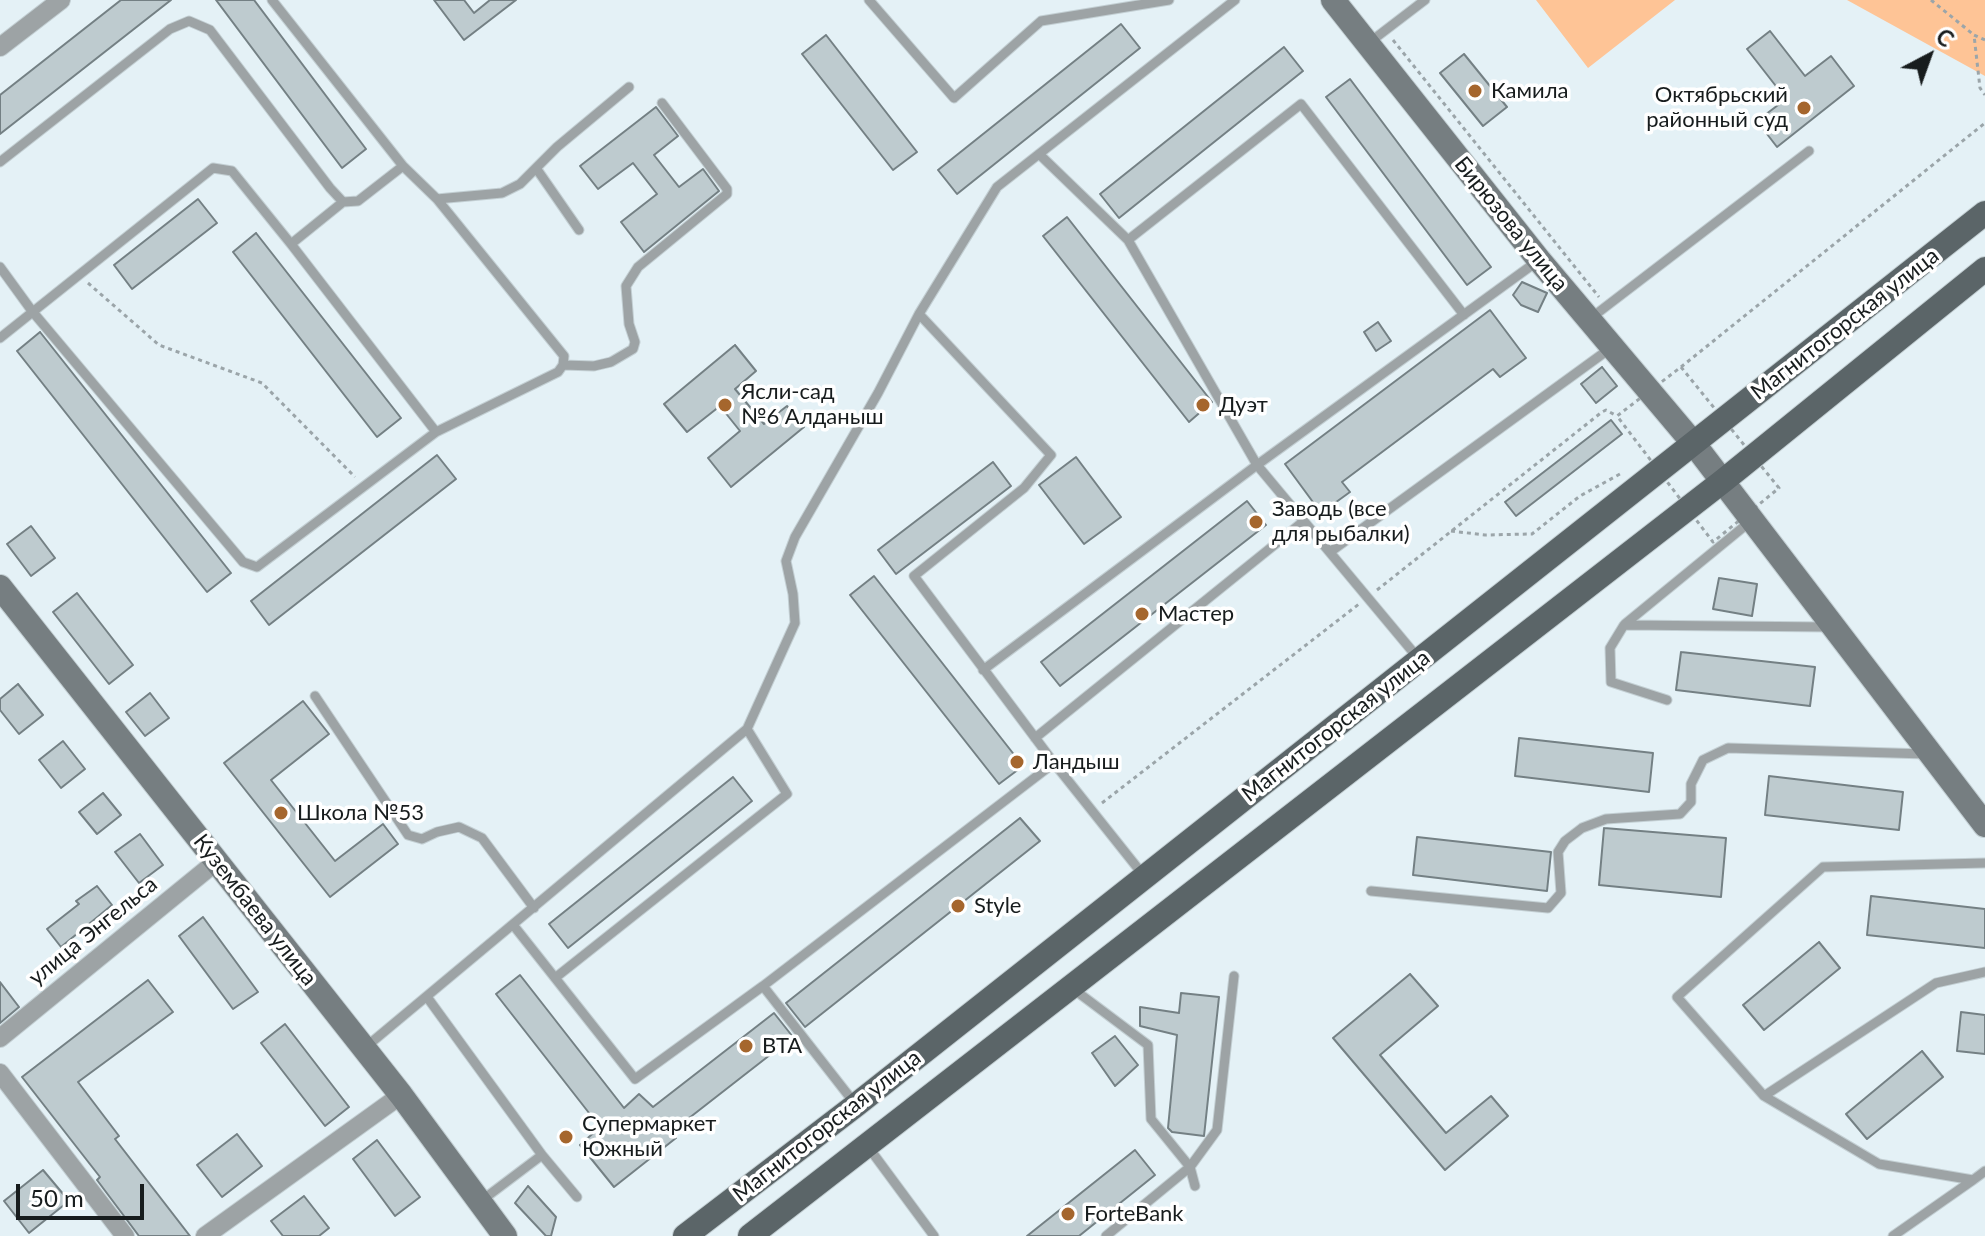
<!DOCTYPE html>
<html>
<head>
<meta charset="utf-8">
<style>
	body { margin:0 }
	#map { position:relative; width:1985px; height:1236px; overflow:hidden; background:#e4f1f6; font-family:Lato,sans-serif }
	canvas { display:block }
	.north { position:absolute; left:1889px; top:16px; width:80px; height:80px; -webkit-text-stroke:6px #fff; paint-order:stroke; rotate:41deg; font-size:22px; font-weight:700; line-height:32px; text-align:center; color:#171c1d }
	.north::after { content:''; display:block; margin:auto; width:28px; height:36px; background:#171c1d; clip-path:polygon(50% 0,100% 100%,50% 72%,0 100%) }
	.scale { position:absolute; left:16px; top:1184px; width:128px; height:36px; box-sizing:border-box; border:4px solid #171c1d; border-top:0; padding-left:10px; font-size:24px; line-height:28px; white-space:nowrap; color:#171c1d; -webkit-text-stroke:6px #fff; paint-order:stroke }
</style>
</head>
<body>
<div id="map">
<canvas width="1985" height="1236"></canvas>
<div class="north">С</div>
<div class="scale">50 m</div>
</div>
<script>
const context = document.querySelector('canvas').getContext('2d');
context.lineJoin = 'round';
function fillPath(path, color) { context.fillStyle = color; context.fill(path, 'evenodd'); }
const shape = rows => new Path2D(rows.map(r => 'M' + r).join(''));
function strokePath(path, color, width, dash) { context.strokeStyle = color; context.lineWidth = width; context.lineCap = dash ? 'butt' : 'round'; context.setLineDash(dash || []); context.stroke(path); }
function drawText(font, color, halo, rows, align = 'center') {
  context.font = font + ' Lato,sans-serif'; context.lineWidth = 7; context.setLineDash([]); context.textBaseline = 'middle'; context.strokeStyle = halo; context.fillStyle = color; for (const [text, x, y, turn = 0] of rows) {
    context.save(); context.translate(x, y); context.rotate((+turn || 0) * Math.PI / 180); context.textAlign = isNaN(turn) ? turn : align; if (halo) context.strokeText(text, 0, 0); context.fillText(text, 0, 0); context.restore();
  }
}
fillPath(shape([
	[1536,0,1675,0,1588,68],
	[1847,0,1985,0,1985,76]
]), '#fec496');
const building = shape([
	[121,0,171,0,0,134,0,95,121,0],
	[216,0,254,0,366,149,342,168,216,0],
	[434,0,464,0,474,13,490,0,516,0,464,40,434,0],
	[1121,24,1140,48,957,194,938,170,1121,24],
	[1770,31,1805,76,1831,56,1854,86,1777,147,1757,121,1786,99,1747,49,1770,31],
	[826,35,917,152,893,170,802,54,826,35],
	[1284,47,1303,71,1119,218,1100,194,1284,47],
	[1464,54,1507,107,1483,126,1440,73,1464,54],
	[1350,79,1491,267,1467,285,1326,97,1350,79],
	[656,107,678,136,654,155,679,187,703,169,719,191,644,252,621,222,657,194,633,163,598,189,580,166,656,107],
	[198,199,217,223,132,289,114,265,198,199],
	[1067,217,1212,402,1189,422,1043,236,1067,217],
	[256,233,401,418,377,437,233,252,256,233],
	[1522,282,1547,293,1538,312,1521,305,1513,295,1522,282],
	[1490,310,1526,358,1500,377,1493,369,1342,482,1350,492,1321,513,1285,464,1490,310],
	[1378,322,1391,341,1376,351,1364,332,1378,322],
	[40,332,231,573,207,592,17,351,40,332],
	[735,345,756,371,735,389,764,424,787,406,804,427,731,487,708,458,740,431,720,406,687,432,664,404,735,345],
	[1602,367,1617,386,1596,403,1581,384,1602,367],
	[1611,420,1622,434,1516,516,1505,502,1611,420],
	[437,455,456,479,269,625,251,601,437,455],
	[1076,457,1121,517,1084,544,1039,485,1076,457],
	[993,462,1011,486,896,574,878,550,993,462],
	[1247,501,1266,525,1060,686,1041,662,1247,501],
	[31,526,55,558,31,576,7,544,31,526],
	[874,576,1023,766,999,784,850,595,874,576],
	[1719,578,1757,584,1752,616,1713,609,1719,578],
	[77,593,133,665,109,684,53,612,77,593],
	[1681,652,1815,667,1810,706,1676,690,1681,652],
	[18,684,43,715,19,734,0,710,0,699,18,684],
	[150,693,169,718,145,736,126,712,150,693],
	[303,701,329,734,271,780,335,861,383,824,398,844,330,897,224,763,303,701],
	[1519,738,1653,753,1649,792,1515,776,1519,738],
	[63,741,85,769,61,788,39,760,63,741],
	[1769,776,1903,792,1899,830,1765,815,1769,776],
	[733,777,752,801,568,948,549,924,733,777],
	[103,793,121,815,97,834,79,812,103,793],
	[1020,818,1040,841,805,1027,786,1003,1020,818],
	[1604,828,1726,838,1721,897,1599,885,1604,828],
	[140,834,163,865,139,883,115,852,140,834],
	[1417,837,1551,852,1547,891,1413,875,1417,837],
	[97,886,112,905,61,947,47,929,79,904,76,901,97,886],
	[1871,896,1985,909,1985,948,1867,935,1871,896],
	[203,917,258,992,233,1009,179,936,203,917],
	[1819,942,1840,968,1764,1030,1743,1005,1819,942],
	[1410,974,1438,1006,1380,1055,1446,1133,1491,1096,1508,1116,1445,1170,1333,1038,1410,974],
	[520,975,624,1108,639,1094,653,1107,774,1013,793,1037,675,1129,676,1138,614,1187,580,1145,600,1127,496,994,520,975],
	[148,980,173,1012,78,1082,119,1136,115,1139,190,1236,139,1236,97,1180,100,1177,22,1077,148,980],
	[0,982,19,1007,0,1023,0,982],
	[1181,993,1219,997,1204,1136,1172,1132,1168,1128,1177,1035,1140,1026,1140,1007,1179,1013,1181,993],
	[1961,1012,1985,1015,1985,1054,1957,1051,1961,1012],
	[285,1024,349,1107,325,1126,261,1043,285,1024],
	[1115,1036,1138,1065,1115,1086,1092,1053,1115,1036],
	[1922,1051,1943,1077,1867,1139,1846,1114,1922,1051],
	[237,1134,262,1166,222,1197,197,1165,237,1134],
	[377,1140,420,1197,395,1216,353,1159,377,1140],
	[1135,1150,1155,1175,1079,1236,1027,1236,1135,1150],
	[43,1170,69,1201,29,1233,4,1201,43,1170],
	[528,1186,556,1217,551,1236,546,1236,515,1203,528,1186],
	[304,1196,329,1228,319,1236,283,1236,271,1221,304,1196]
]);
fillPath(building, '#becbcf');
strokePath(building, '#748084', 2);
const lane = shape([
	[869,0,954,98,1041,21,1169,0],
	[1370,42,1425,0],
	[1039,154,1128,240],
	[0,162,170,29,189,21,210,30,330,188,343,202,358,201,403,166,272,0],
	[403,166,437,199],
	[536,168,579,230],
	[291,244,436,432],
	[0,267,32,311,243,562,257,567,436,432,558,372,563,365,564,356,437,199,502,193,520,184,557,147,629,87],
	[919,314,997,187,1235,0],
	[1591,318,1809,151],
	[0,338,213,168,232,171,291,244,343,202],
	[563,365,594,366,611,362,633,349,635,342,629,324,626,286,638,267,727,194,727,189,662,103],
	[1330,552,1612,347],
	[1625,624,1752,520],
	[1418,658,1257,465,1128,240,1301,104,1464,315],
	[983,670,1257,465,1539,260],
	[315,696,408,835,422,839,437,832,459,827,482,838,534,908],
	[1667,700,1611,682,1610,648,1624,625,1828,627],
	[1035,738,1304,521],
	[1054,763,1144,876],
	[1371,891,1548,908,1561,893,1558,852,1565,841,1582,828,1606,819,1680,814,1691,802,1691,784,1703,760,1728,748,1926,754],
	[514,926,635,1079,763,986,1054,763,914,576,1024,488,1051,455,919,314,878,393,795,537,786,561,793,594,795,623,747,729],
	[1985,972,1936,983,1764,1096,1879,1164,1973,1180,1985,1171],
	[763,986,856,1105],
	[1072,988,1148,1045,1151,1119,1190,1167,1106,1236],
	[427,997,542,1155,577,1197],
	[367,1046,747,729,787,794,555,978],
	[1764,1096,1677,997,1823,867,1985,863],
	[869,1148,934,1236],
	[1195,1186,1190,1167,1217,1130,1234,976],
	[481,1201,542,1155],
	[1893,1236,1973,1180]
]);
const street = shape([
	[0,47,61,0],
	[0,1038,217,861],
	[0,1073,125,1236],
	[205,1236,401,1095]
]);
const secondary = shape([
	[1333,0,1539,260,1694,444,1985,825],
	[0,587,401,1095,505,1236]
]);
const primary = shape([
	[685,1236,856,1105,1985,213],
	[750,1236,1723,481,1985,269]
]);
strokePath(lane, '#c3cfd3', 11);
strokePath(street, '#c3cfd3', 20);
strokePath(secondary, '#c3cfd3', 26);
strokePath(primary, '#c3cfd3', 26);
strokePath(shape([
	[1931,0,1974,35],
	[1393,40,1599,297],
	[1985,40,1974,35,1980,88,1985,95],
	[88,283,159,345,262,383,355,477],
	[1681,367,1779,488,1713,542,1617,416,1681,367],
	[1681,367,1985,123],
	[1451,531,1485,535,1532,534,1580,496,1620,474],
	[1377,590,1602,412,1606,410,1617,416],
	[1102,803,1359,604]
]), '#9ba5a9', 3, [4, 4]);
strokePath(lane, '#9da3a5', 9);
strokePath(street, '#9da3a5', 18);
strokePath(secondary, '#767e81', 24);
strokePath(primary, '#5b6568', 24);
for (const [x, y, r, color] of [
	[1475,91,8,"#a5662d"],
	[1804,108,8,"#a5662d"],
	[725,405,8,"#a5662d"],
	[1203,405,8,"#a5662d"],
	[1256,522,8,"#a5662d"],
	[1142,614,8,"#a5662d"],
	[1017,762,8,"#a5662d"],
	[281,813,8,"#a5662d"],
	[958,906,8,"#a5662d"],
	[746,1046,8,"#a5662d"],
	[566,1137,8,"#a5662d"],
	[1068,1214,8,"#a5662d"]
]) { const dot = new Path2D(); dot.arc(x, y, r, 0, 2 * Math.PI); context.fillStyle = color; context.fill(dot); strokePath(dot, '#fff', 3); }
drawText('22px', '#171c1d', '#fff', [
	["Камила",1491,91],
	["Октябрьский",1788,95,"right"],
	["районный суд",1788,120,"right"],
	["Ясли-сад",741,392],
	["№6 Алданыш",741,417],
	["Дуэт",1219,405],
	["Заводь (все",1272,509],
	["для рыбалки)",1272,534],
	["Мастер",1158,614],
	["Ландыш",1033,762],
	["Школа №53",297,813],
	["Style",974,906],
	["BTA",762,1046],
	["Супермаркет",582,1124],
	["Южный",582,1149],
	["ForteBank",1084,1214]
], 'left');
drawText('22px', '#171c1d', '#fff', [
	["Бирюзова улица",1511,224,51],
	["Магнитогорская улица",1845,324,-38],
	["Магнитогорская улица",1336,726,-38],
	["Кузембаева улица",255,910,52],
	["улица Энгельса",93,931,-39],
	["Магнитогорская улица",827,1126,-38]
]);
</script>
</body>
</html>
